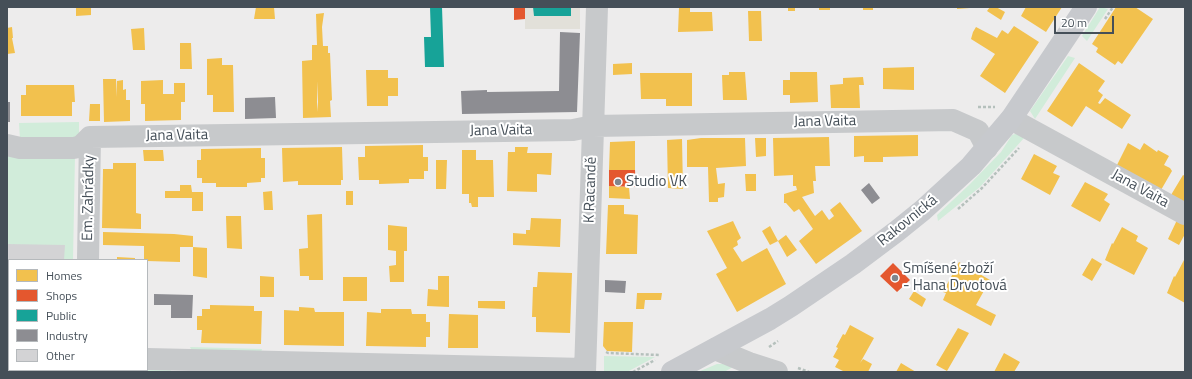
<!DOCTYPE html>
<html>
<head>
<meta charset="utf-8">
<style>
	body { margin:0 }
	#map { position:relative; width:1192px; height:379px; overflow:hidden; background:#edecec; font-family:"Titillium Web",sans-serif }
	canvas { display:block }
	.frame { position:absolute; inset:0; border:8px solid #454f58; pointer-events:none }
	.legend { position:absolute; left:8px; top:259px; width:140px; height:112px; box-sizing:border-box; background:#fff; border:1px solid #b5b9bc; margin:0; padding:5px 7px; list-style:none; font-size:12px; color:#454f58 }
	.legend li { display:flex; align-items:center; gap:8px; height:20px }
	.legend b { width:20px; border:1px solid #b5b9bc }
	.scale { position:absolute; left:1054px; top:16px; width:60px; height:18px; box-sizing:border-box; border:2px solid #454f58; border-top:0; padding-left:5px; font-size:12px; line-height:14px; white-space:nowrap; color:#454f58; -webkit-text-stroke:3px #fff; paint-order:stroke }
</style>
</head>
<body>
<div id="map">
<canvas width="1192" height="379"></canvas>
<div class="frame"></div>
<ul class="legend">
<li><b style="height:11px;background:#f2c14e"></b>Homes</li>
<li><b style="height:11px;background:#e4572e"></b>Shops</li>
<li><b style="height:11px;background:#17a398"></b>Public</li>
<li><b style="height:11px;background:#8d8d92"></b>Industry</li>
<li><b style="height:11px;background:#d3d3d5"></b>Other</li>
</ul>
<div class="scale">20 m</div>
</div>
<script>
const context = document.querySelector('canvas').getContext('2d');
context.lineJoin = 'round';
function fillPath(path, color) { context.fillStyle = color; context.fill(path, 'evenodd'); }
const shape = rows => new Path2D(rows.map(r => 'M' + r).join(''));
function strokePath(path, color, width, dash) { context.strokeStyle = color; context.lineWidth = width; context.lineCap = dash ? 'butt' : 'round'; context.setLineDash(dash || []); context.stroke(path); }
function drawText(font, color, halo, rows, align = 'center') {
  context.font = font + ' "Titillium Web",sans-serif'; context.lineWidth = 4; context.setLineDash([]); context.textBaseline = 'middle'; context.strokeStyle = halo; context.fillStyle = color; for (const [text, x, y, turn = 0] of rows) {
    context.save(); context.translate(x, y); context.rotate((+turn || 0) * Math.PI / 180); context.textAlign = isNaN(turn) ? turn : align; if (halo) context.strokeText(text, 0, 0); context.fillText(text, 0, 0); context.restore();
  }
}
fillPath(shape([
	[525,7,580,7,580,29,525,29]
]), '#e2e0d9');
fillPath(shape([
	[1100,7,1108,9,1087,41,1082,36],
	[1068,56,1075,58,1035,119,1030,111],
	[79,122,79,137,77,139,20,139,19,123],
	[1018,133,1024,138,980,187,938,221,937,215,969,185,1001,152,1012,135],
	[7,154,75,155,73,260,9,260,9,348,7,348],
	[190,347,262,349,261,353,192,351],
	[604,356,655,357,627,372,604,372],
	[717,364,723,364,735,366,724,372,698,372],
	[100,370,171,370,171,372,169,372]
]), '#d1ecda');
fillPath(shape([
	[76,7,91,7,91,15,76,16],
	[256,7,274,7,275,19,254,19],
	[679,7,690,7,690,12,712,12,713,31,678,32],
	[788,7,795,7,795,11,788,11],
	[819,7,830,7,830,10,819,10],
	[863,7,873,7,873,10,863,10],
	[957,7,970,7,970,8,957,9],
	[990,7,996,7,1005,12,1001,20,987,11],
	[1026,7,1062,7,1046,32,1021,16],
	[1116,7,1135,7,1153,19,1122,64,1118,61,1115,65,1096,52,1098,48,1092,44],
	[748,11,761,11,762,41,749,41],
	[324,13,322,27,323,46,328,46,328,53,330,53,332,100,330,101,331,117,303,118,302,61,312,60,312,45,317,45,316,14],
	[317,81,318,102,317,112],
	[1014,26,1039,42,1005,93,980,76,995,54,971,39,973,32,976,27,997,38,1002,30,1008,34],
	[12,27,13,38,12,38,15,53,7,54,7,28],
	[144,28,145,50,133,50,131,29],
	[180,43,191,43,192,69,180,69],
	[222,58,222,65,233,65,234,112,213,112,213,95,207,95,207,59],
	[632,63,632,74,613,75,613,64],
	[1079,63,1105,81,1098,91,1103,95,1098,103,1100,104,1105,98,1131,115,1122,129,1086,106,1072,127,1047,111],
	[914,67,914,90,883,89,883,68],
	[366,70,388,70,388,78,398,78,398,96,388,96,388,106,367,106],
	[729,72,745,72,747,100,723,100,722,75,729,75],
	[790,72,817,72,818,102,790,103,790,95,783,95,783,80,790,80],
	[640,73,692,73,692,106,666,106,666,99,641,99],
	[863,77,864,85,859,85,860,108,831,108,830,85,843,84,843,78],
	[103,79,116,79,117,97,117,81,123,80,123,90,126,89,126,100,130,100,130,121,104,122],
	[163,80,163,94,174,94,174,83,185,83,185,102,181,102,181,120,145,121,145,104,141,104,141,81],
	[26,85,74,85,75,102,72,102,72,116,21,116,21,95,26,95],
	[90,104,100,104,100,121,89,121],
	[918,135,918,156,883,157,883,162,864,162,864,156,854,157,854,136],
	[829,137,830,166,815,166,816,181,813,181,814,193,802,197,815,216,822,210,829,220,834,216,830,210,840,202,862,231,816,264,799,241,813,229,799,209,794,212,786,203,784,203,784,194,797,190,796,186,793,186,793,175,774,176,773,138],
	[701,138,745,138,746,166,716,168,718,184,725,183,724,197,718,198,718,202,709,202,708,167,687,167,687,140],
	[755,138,766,138,766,156,756,157],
	[682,139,683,189,668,188,667,140],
	[635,141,635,170,609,170,610,142],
	[1128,143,1140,150,1144,143,1157,152,1158,150,1169,156,1164,165,1170,168,1172,171,1161,190,1117,165],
	[423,145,423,157,428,157,428,171,424,171,424,179,409,179,409,183,379,184,379,180,359,180,358,157,365,157,365,146],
	[342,147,343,180,341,180,341,185,298,185,298,181,283,182,282,148],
	[515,147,528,147,527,153,552,153,551,175,537,174,537,192,507,191,508,152,515,152],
	[261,148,261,158,265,158,265,178,261,178,261,182,247,183,247,187,216,187,216,183,202,183,202,178,197,178,197,160,201,160,201,149],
	[143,150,163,150,164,161,144,161],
	[462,150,476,150,476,160,493,160,494,197,478,197,478,207,472,207,471,203,469,203,469,194,462,194],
	[1034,154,1057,166,1053,173,1060,176,1050,195,1021,179],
	[436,160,447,160,446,189,436,189],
	[113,163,136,163,136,213,141,214,141,229,102,228,103,169,113,169],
	[745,174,756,174,756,191,746,191],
	[1183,175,1185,176,1185,203,1171,195],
	[1085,182,1108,194,1104,200,1110,204,1100,222,1071,206],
	[180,185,191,185,192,192,203,192,203,211,192,211,192,198,165,198,165,191,180,191],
	[609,186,629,187,630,199,609,198],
	[272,191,273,210,264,210,263,192],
	[346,191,353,191,353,205,346,205],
	[608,205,624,205,624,214,638,215,637,254,606,254],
	[322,214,323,280,309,280,309,276,300,276,299,249,308,248,307,215],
	[226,216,241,216,242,249,227,248],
	[531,218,561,219,560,247,513,245,513,233,526,234,526,230,530,230],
	[1177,220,1185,224,1185,234,1179,245,1168,239],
	[733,221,741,238,737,241,738,245,733,248,742,262,767,248,786,284,737,312,716,274,727,268,707,231],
	[388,225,407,227,407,251,404,251,404,282,390,282,389,266,396,265,396,251,388,250],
	[770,226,778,241,770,245,762,231],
	[1122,227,1138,236,1136,241,1148,248,1134,275,1105,260,1112,243,1113,244],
	[103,232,174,234,193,236,193,247,180,247,180,262,147,261,147,260,144,260,144,246,103,245],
	[786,235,797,250,787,257,778,241],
	[193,247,207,248,207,278,193,276],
	[117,257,135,258,135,260,117,260],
	[1092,258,1102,264,1092,281,1082,275],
	[1184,260,1185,261,1185,303,1167,293,1174,276,1175,277],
	[959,262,990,280,976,305,996,315,991,326,943,300,946,293,943,292],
	[538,272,572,273,570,333,536,332,536,317,532,317,533,287,537,287],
	[260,276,274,277,274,297,260,297],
	[438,276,449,276,449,307,427,306,428,289,438,290],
	[343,277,367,277,367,301,343,301],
	[914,291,926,299,922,307,909,299],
	[637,293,662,293,661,300,645,300,644,309,636,309],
	[478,301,505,301,505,309,478,308],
	[210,305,254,306,254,311,262,311,261,344,201,343,202,330,197,330,197,316,202,316,202,309,210,309],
	[299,307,314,308,315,312,344,312,344,346,284,345,284,310,299,311],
	[381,309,411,309,412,314,426,314,426,322,430,322,430,337,426,337,426,347,366,346,367,312,381,313],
	[449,314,478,315,478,348,448,348],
	[604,322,633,322,632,352,607,351,603,346],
	[850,325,874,338,860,363,863,359,872,364,868,372,845,372,835,367,839,360,833,357,838,348,836,347,843,334,845,335],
	[958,328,969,333,947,371,936,365],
	[1004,353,1020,362,1014,372,994,372],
	[901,363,916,372,896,372],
	[7,369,9,369,9,370,30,370,30,372,7,372]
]), '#f2c14e');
fillPath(shape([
	[514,7,525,7,525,19,514,20],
	[609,170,635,170,636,187,609,186],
	[893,263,910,280,897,292,880,276]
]), '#e4572e');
fillPath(shape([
	[430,7,442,7,444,67,425,67,424,37,431,37],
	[533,7,571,7,571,16,534,16]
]), '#17a398');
fillPath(shape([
	[560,32,580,33,577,112,462,114,461,91,487,90,487,92,559,91],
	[275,97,276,118,245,119,245,98],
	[7,102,10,102,10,122,7,122],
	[869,183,880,198,872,204,861,190],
	[605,280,626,281,625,293,605,292],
	[154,294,193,295,192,318,171,318,171,305,154,305]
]), '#8d8d92');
fillPath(shape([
	[7,244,65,245,64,260,9,260,9,304,7,304]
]), '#d3d3d5');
strokePath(shape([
	[1105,19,1113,7],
	[978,107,995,107],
	[958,209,982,188,1019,148],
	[7,315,9,315],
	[769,347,778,341],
	[606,352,608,353,660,355],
	[798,368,809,372],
	[633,372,655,360]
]), '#b5c0bc', 2.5, [3, 2]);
strokePath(shape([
	[1011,119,1185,214],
	[7,145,20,148,74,148,81,146,90,137,573,130,593,126,953,120,978,131,987,148],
	[88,260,90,137],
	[715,349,749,363,777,372],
	[7,356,9,356],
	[147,359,585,369],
	[86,372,86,370],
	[585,372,597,7]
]), '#c7c9cb', 22);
strokePath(shape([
	[672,372,770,319,791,306,853,264,897,231,923,210,971,166,1011,119,1086,7]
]), '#c7c9cd', 22);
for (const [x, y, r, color] of [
	[618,182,4,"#80868c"],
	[895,278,4,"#80868c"]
]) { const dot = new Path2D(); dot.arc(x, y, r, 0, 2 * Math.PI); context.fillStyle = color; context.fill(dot); strokePath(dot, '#fff', 1.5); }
drawText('15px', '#454f58', '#fff', [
	["Jana Vaita",825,122,-1],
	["Jana Vaita",501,131,-1],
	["Jana Vaita",177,136,-1],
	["Jana Vaita",1140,189,29],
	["K Racandě",591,190,-88],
	["Em. Zahrádky",89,198,-89],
	["Rakovnická",908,221,-39]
]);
drawText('15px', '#454f58', '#fff', [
	["Studio VK",626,182],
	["Smíšené zboží",903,269],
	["- Hana Drvotová",903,286]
], 'left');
</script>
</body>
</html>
